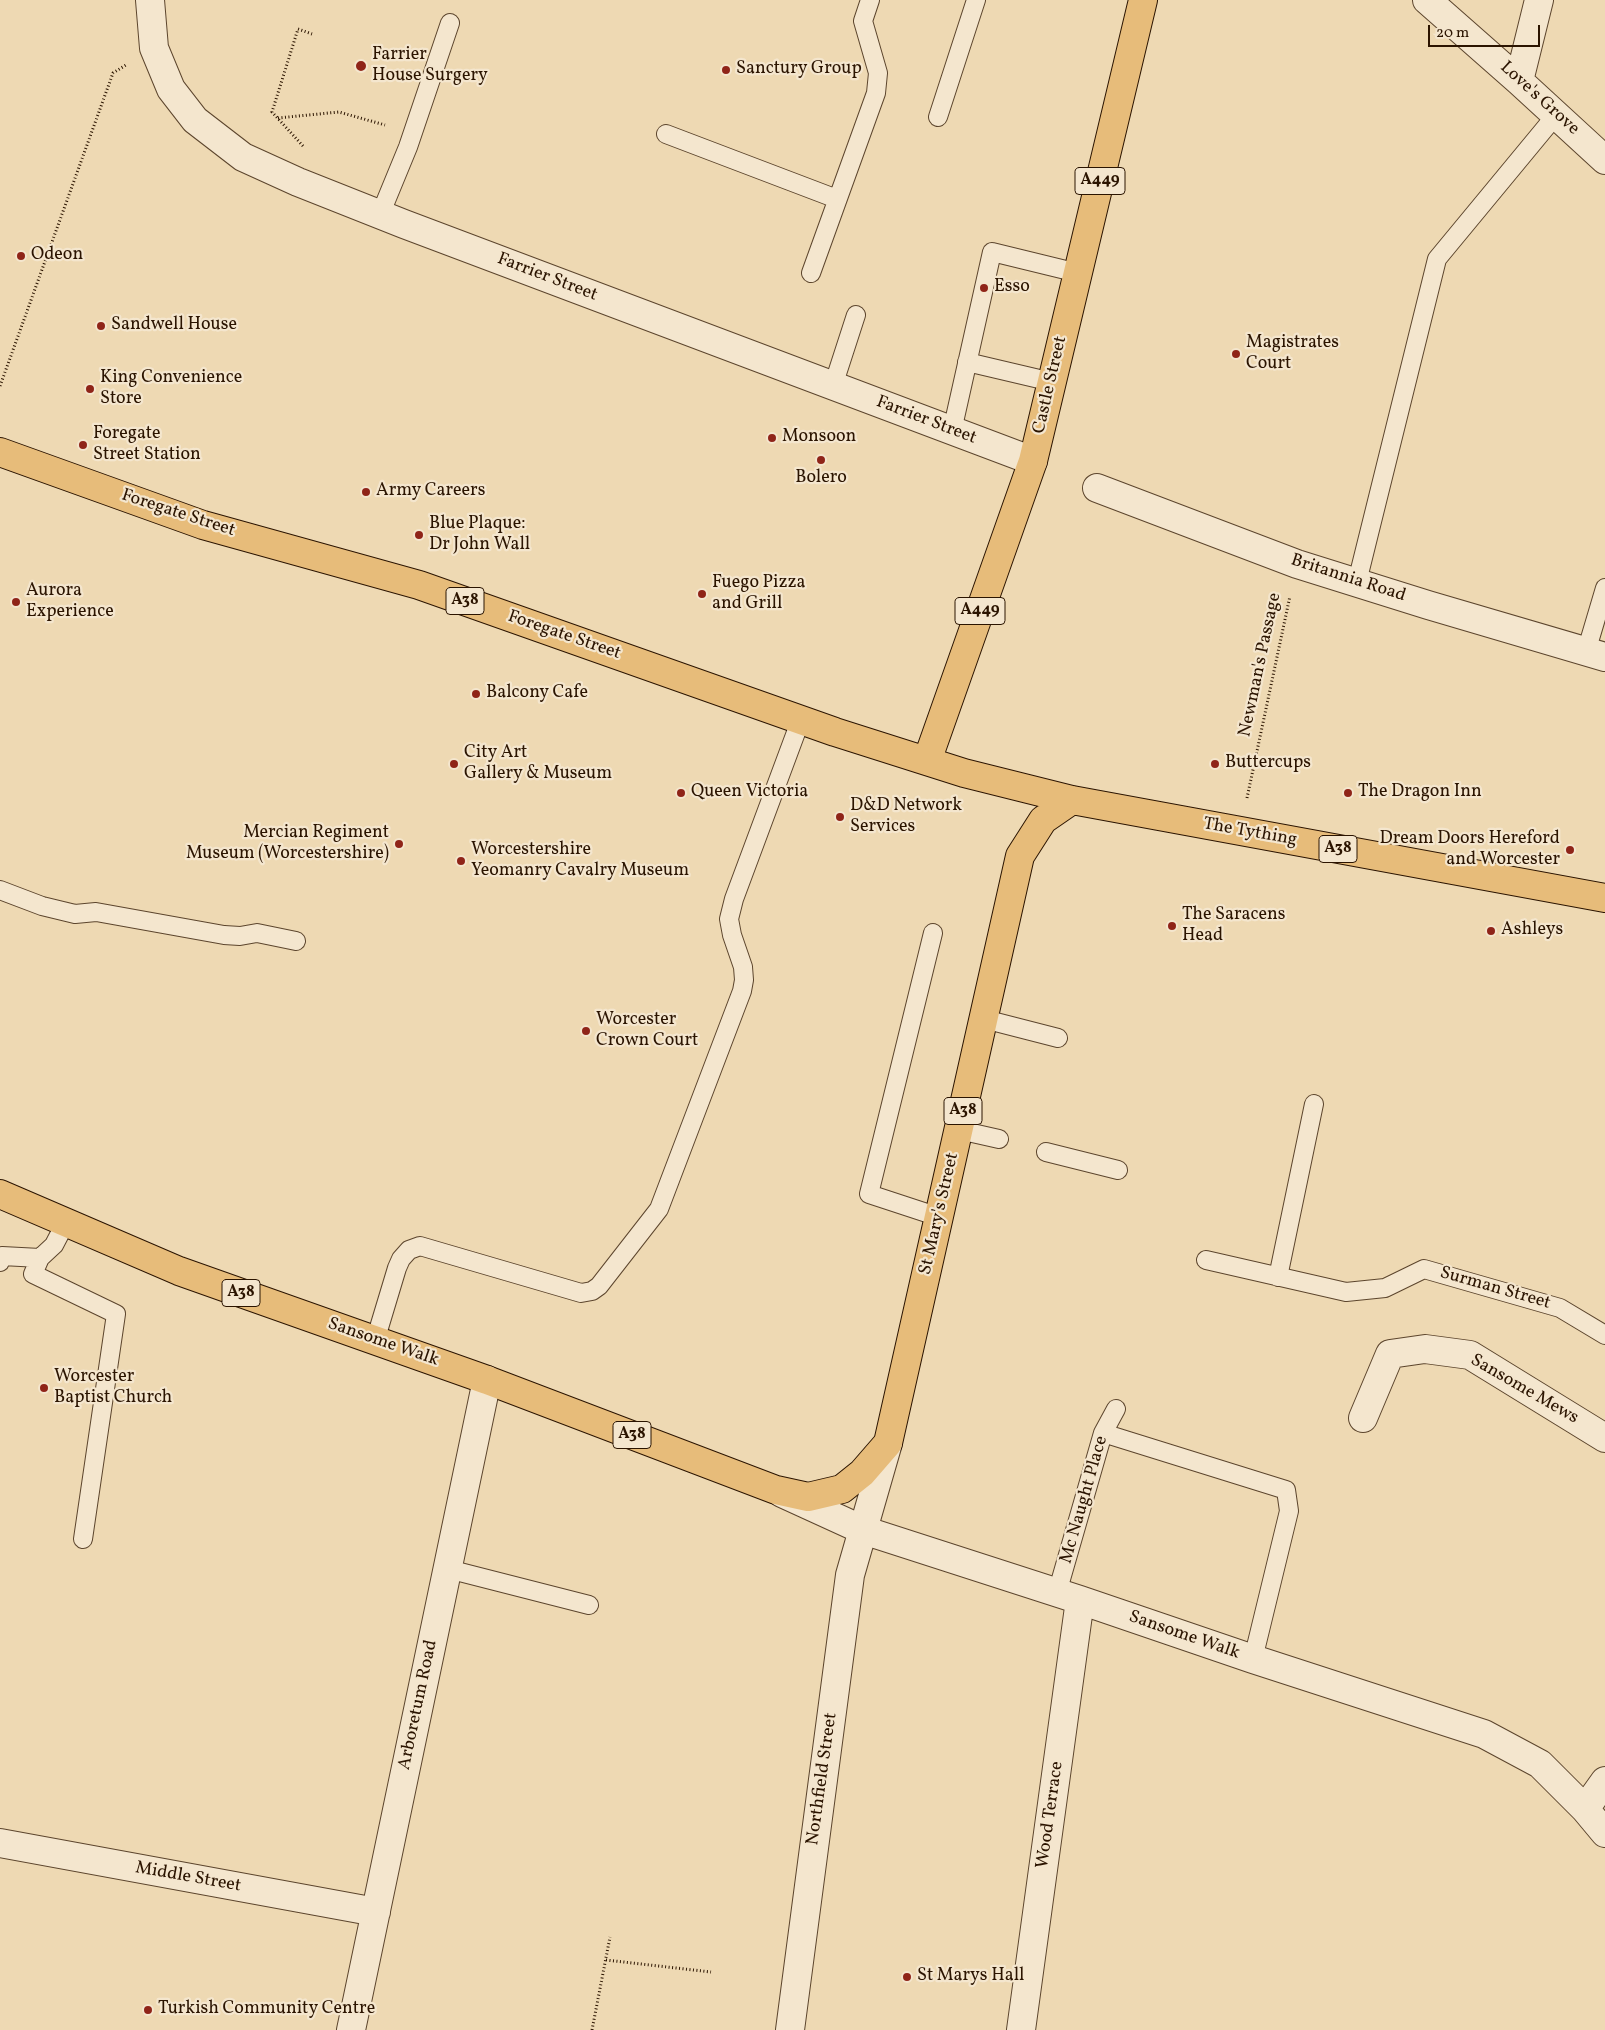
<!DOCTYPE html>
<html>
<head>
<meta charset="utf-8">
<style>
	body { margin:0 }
	#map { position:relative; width:1605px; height:2030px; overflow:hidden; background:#eed9b3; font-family:Vollkorn,serif }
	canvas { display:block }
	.scale { position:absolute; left:1428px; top:25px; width:112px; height:22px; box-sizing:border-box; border:2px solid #2b1400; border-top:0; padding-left:6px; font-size:15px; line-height:18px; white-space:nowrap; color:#2b1400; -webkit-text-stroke:4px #f4e6ce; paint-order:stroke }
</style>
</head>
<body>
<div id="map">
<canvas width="1605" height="2030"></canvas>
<div class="scale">20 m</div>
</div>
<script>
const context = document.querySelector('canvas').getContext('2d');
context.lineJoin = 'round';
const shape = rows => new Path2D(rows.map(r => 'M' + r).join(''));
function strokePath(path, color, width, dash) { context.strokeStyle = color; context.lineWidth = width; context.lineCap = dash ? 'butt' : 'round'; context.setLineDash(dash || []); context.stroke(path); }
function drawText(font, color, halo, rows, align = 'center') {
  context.font = font + ' Vollkorn,serif'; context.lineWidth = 4.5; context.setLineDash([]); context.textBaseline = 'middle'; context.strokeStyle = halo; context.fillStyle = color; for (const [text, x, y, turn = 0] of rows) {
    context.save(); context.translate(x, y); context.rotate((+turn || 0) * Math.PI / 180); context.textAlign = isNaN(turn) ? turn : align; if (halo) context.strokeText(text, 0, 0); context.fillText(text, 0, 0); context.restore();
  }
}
const service = shape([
	[938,117,976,0],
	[666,134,837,199],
	[380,215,408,147,450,23],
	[811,273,876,93,878,73,863,21,870,0],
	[967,362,1052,382],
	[833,386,856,315],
	[952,431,992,252,1078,273],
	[1357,582,1437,259,1556,115],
	[1586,652,1605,588],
	[0,890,42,906,75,914,96,912,224,935,240,936,257,933,296,941],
	[933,933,869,1194,939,1217],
	[984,1019,1058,1038],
	[959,1130,999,1139],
	[1046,1152,1118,1170],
	[40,1258,33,1274,116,1314,83,1539],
	[1206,1260,1346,1292,1385,1288,1424,1269,1560,1308,1605,1335],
	[0,1262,2,1256,40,1258,54,1245,66,1222],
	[1278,1277,1314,1104],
	[375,1341,397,1268,401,1259,409,1250,420,1246,581,1293,592,1291,599,1286,659,1209,742,991,744,980,743,967,732,935,729,919,734,899,801,719],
	[1103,1433,1286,1490,1289,1511,1253,1659],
	[448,1569,589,1605],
	[1057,1593,1103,1433,1116,1409]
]);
const minor = shape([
	[150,0,154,48,171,89,195,120,243,157,298,182,404,224,1033,461],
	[1427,0,1519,81,1605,160],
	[1519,81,1539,0],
	[1097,488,1297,564,1428,605,1605,657],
	[1363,1418,1390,1354,1425,1349,1470,1355,1605,1438],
	[782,1493,863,1530,1080,1600,1253,1659,1484,1734,1540,1764,1585,1809,1605,1833],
	[1585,1809,1605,1781],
	[0,1843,376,1912],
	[351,2030,487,1380],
	[790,2030,850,1575,888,1443],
	[1021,2030,1080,1600]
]);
const primary = shape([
	[0,452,203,525,419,585,835,732,964,773,1072,800,1605,898],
	[927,761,1033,461,1143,0],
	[0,1194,179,1271,487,1380,776,1490,808,1497,842,1489,862,1473,888,1443,1020,856,1043,820,1072,800]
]);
strokePath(service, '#5c452d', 20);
strokePath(minor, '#5c452d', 30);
strokePath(primary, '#2b1400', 30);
strokePath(shape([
	[278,118,339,112,385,125],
	[303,146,272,112,298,29,312,34],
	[0,386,113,73,126,65],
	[1247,798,1290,596],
	[606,1960,711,1972],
	[592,2030,610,1937]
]), '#2b1400', 3, [1, 2.5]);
strokePath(service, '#f4e6ce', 18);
strokePath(minor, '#f4e6ce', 28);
strokePath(primary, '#e7bc7a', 28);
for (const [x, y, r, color] of [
	[361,66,6,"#8f2418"],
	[726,70,5,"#8f2418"],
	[21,256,5,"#8f2418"],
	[984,288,5,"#8f2418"],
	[101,326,5,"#8f2418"],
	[1236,354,5,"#8f2418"],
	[90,389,5,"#8f2418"],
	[772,438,5,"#8f2418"],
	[83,445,5,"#8f2418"],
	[821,460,5,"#8f2418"],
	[366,492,5,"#8f2418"],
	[419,535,5,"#8f2418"],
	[702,594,5,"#8f2418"],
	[16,602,5,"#8f2418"],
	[476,694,5,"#8f2418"],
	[454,764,5,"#8f2418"],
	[1215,764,5,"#8f2418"],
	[681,793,5,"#8f2418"],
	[1348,793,5,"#8f2418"],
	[840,817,5,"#8f2418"],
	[399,844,5,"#8f2418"],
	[1570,850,5,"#8f2418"],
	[461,861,5,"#8f2418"],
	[1172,926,5,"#8f2418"],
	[1491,931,5,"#8f2418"],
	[586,1031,5,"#8f2418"],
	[44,1388,5,"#8f2418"],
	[907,1977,5,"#8f2418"],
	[148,2010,5,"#8f2418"]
]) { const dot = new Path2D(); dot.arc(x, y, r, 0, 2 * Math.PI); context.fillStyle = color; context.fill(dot); strokePath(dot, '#f4e6ce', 2); }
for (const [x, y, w] of [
	[1100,181,50],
	[465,601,38],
	[980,611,50],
	[1338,849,38],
	[963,1111,38],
	[241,1293,38],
	[632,1435,38]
]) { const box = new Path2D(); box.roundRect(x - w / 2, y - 13.5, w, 27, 4); context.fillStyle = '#f4e6ce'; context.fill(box); strokePath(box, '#2b1400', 1); }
drawText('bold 16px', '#2b1400', null, [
	["A449",1100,181],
	["A38",465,601],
	["A449",980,611],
	["A38",1338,849],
	["A38",963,1111],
	["A38",241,1293],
	["A38",632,1435]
]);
drawText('18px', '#2b1400', '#f4e6ce', [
	["Farrier",372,56],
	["House Surgery",372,77],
	["Sanctury Group",736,70],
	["Odeon",31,256],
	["Esso",994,288],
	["Sandwell House",111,326],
	["Magistrates",1246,344],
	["Court",1246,365],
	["King Convenience",100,379],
	["Store",100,400],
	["Foregate",93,435],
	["Street Station",93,456],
	["Monsoon",782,438],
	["Bolero",821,479,"center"],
	["Army Careers",376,492],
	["Blue Plaque:",429,525],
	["Dr John Wall",429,546],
	["Fuego Pizza",712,584],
	["and Grill",712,605],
	["Aurora",26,592],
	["Experience",26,613],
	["Balcony Cafe",486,694],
	["City Art",464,754],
	["Gallery & Museum",464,775],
	["Buttercups",1225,764],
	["Queen Victoria",691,793],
	["The Dragon Inn",1358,793],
	["D&D Network",850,807],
	["Services",850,828],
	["Mercian Regiment",389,834,"right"],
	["Museum (Worcestershire)",389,855,"right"],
	["Dream Doors Hereford",1560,840,"right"],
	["and Worcester",1560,861,"right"],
	["Worcestershire",471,851],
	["Yeomanry Cavalry Museum",471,872],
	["The Saracens",1182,916],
	["Head",1182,937],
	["Ashleys",1501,931],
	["Worcester",596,1021],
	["Crown Court",596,1042],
	["Worcester",54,1378],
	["Baptist Church",54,1399],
	["St Marys Hall",917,1977],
	["Turkish Community Centre",158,2010]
], 'left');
drawText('18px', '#2b1400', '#f4e6ce', [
	["Love's Grove",1539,99,42],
	["Farrier Street",547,278,21],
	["Castle Street",1051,385,-77],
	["Farrier Street",926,421,21],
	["Foregate Street",178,514,18],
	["Britannia Road",1348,579,18],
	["Foregate Street",564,636,19],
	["Newman's Passage",1261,665,-78],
	["The Tything",1250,833,10],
	["St Mary's Street",940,1214,-77],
	["Surman Street",1495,1289,16],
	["Sansome Walk",383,1343,19],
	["Sansome Mews",1524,1390,30],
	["Mc Naught Place",1085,1500,-74],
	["Sansome Walk",1184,1636,19],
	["Arboretum Road",419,1705,-78],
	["Northfield Street",823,1779,-82],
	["Wood Terrace",1051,1815,-82],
	["Middle Street",188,1878,10]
]);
</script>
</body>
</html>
